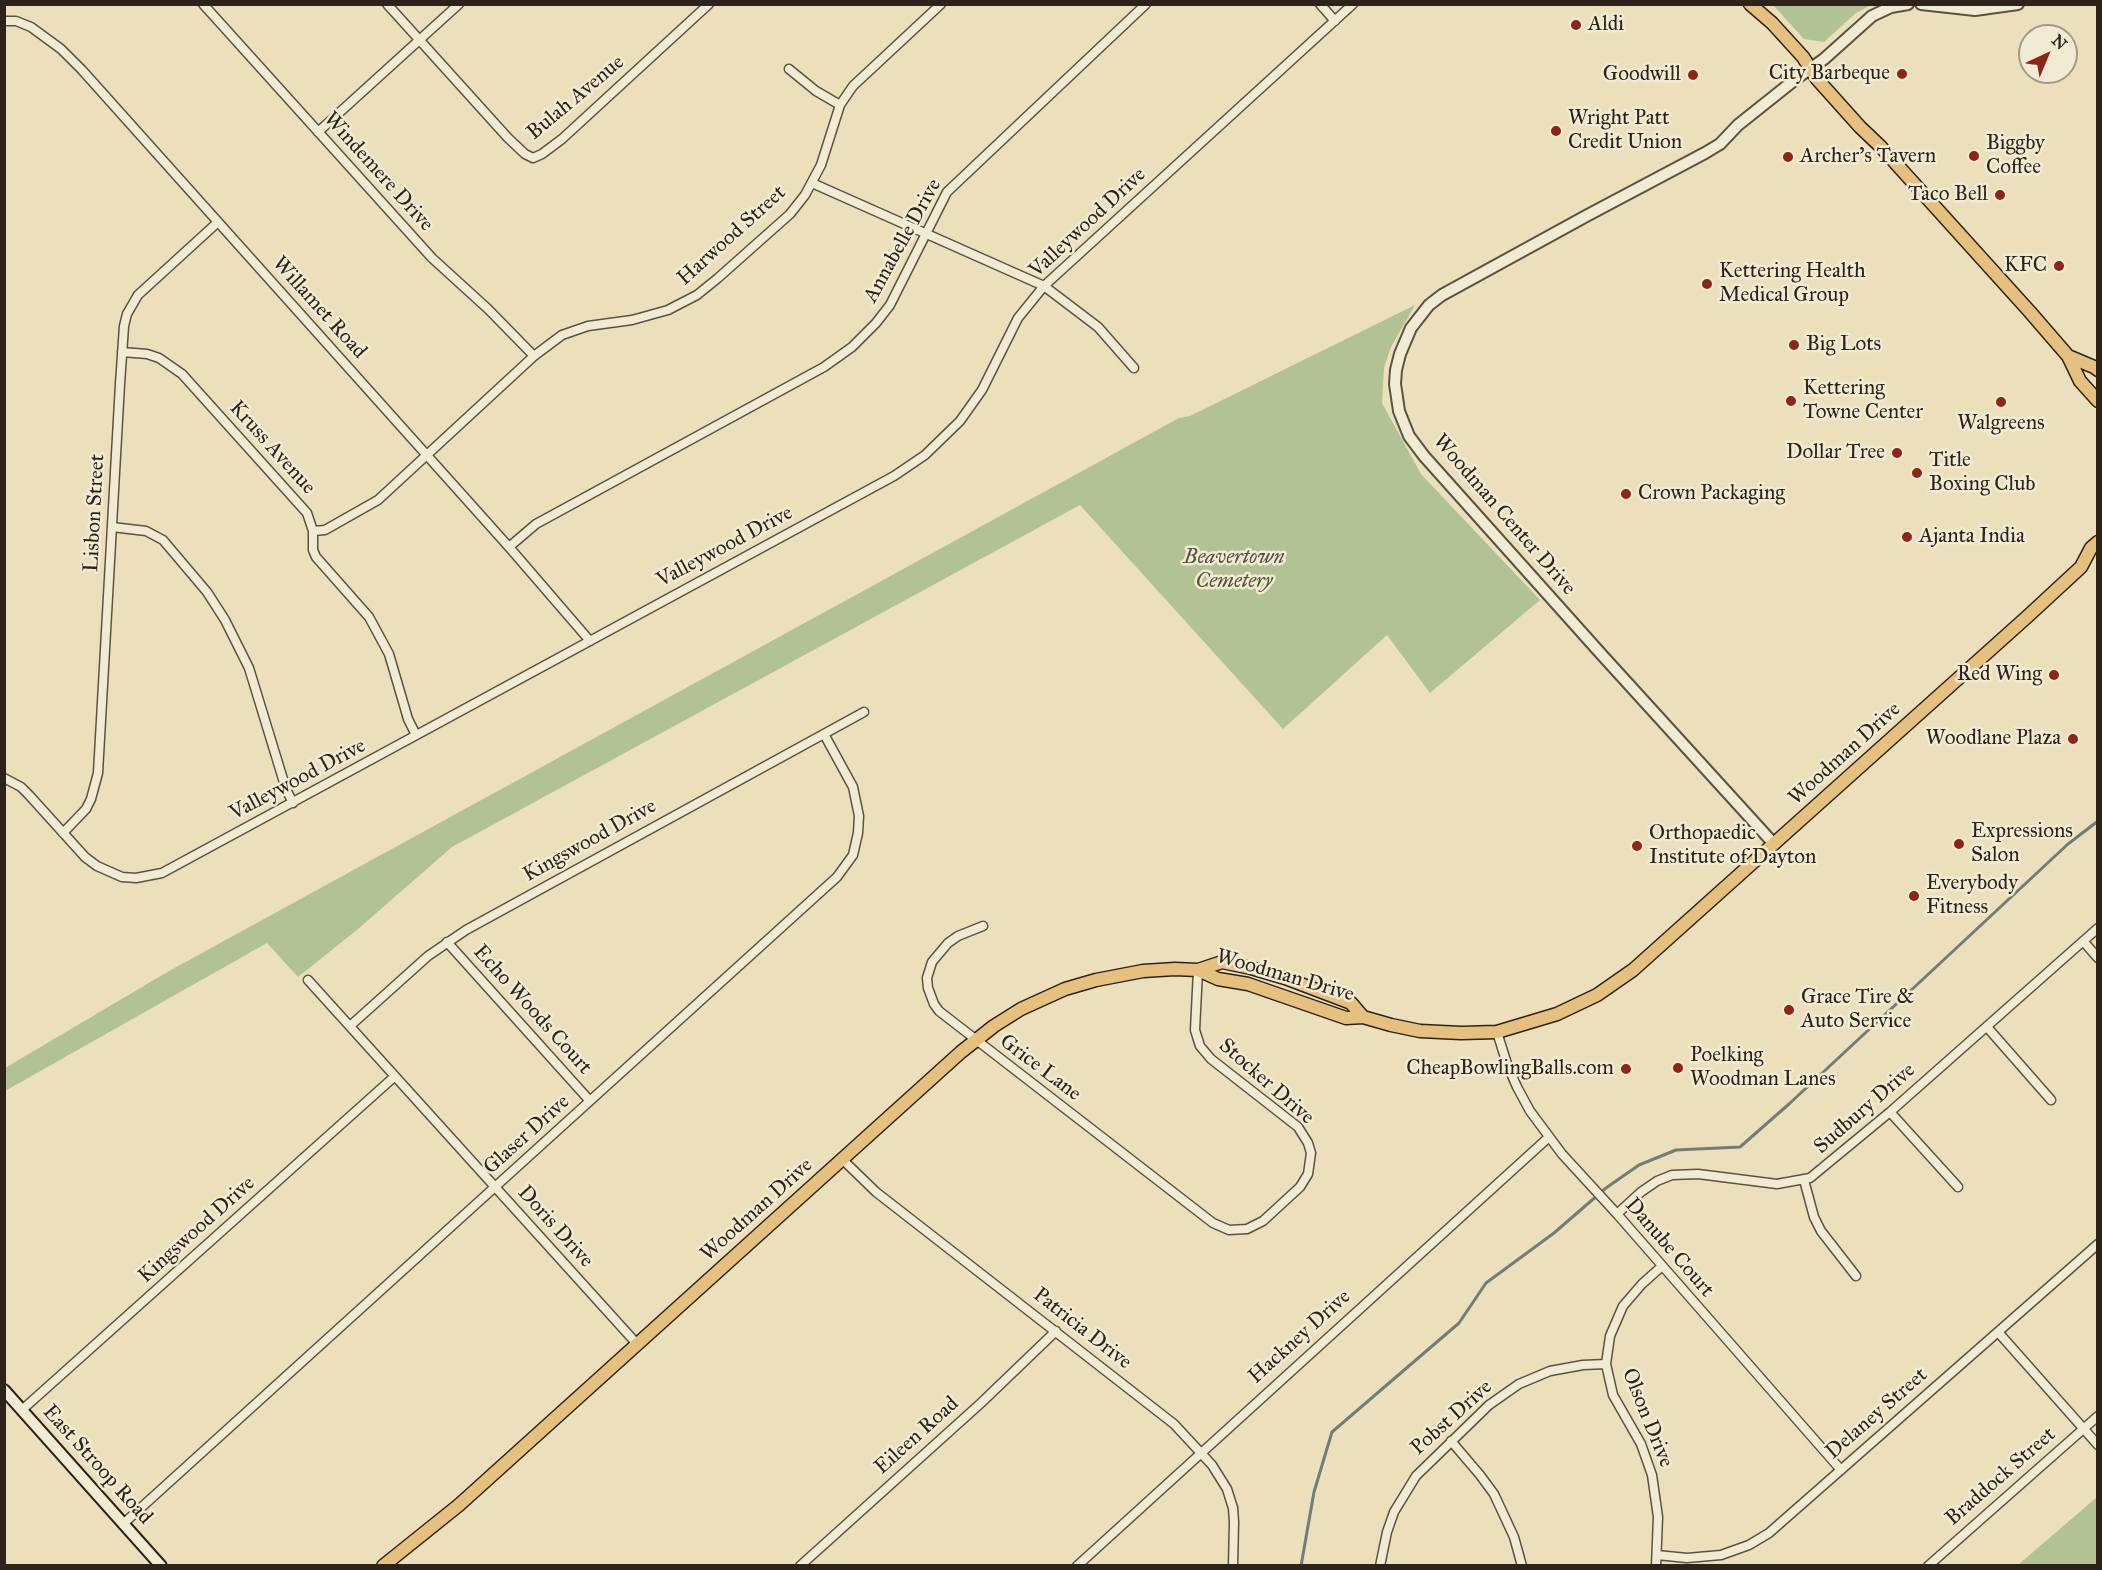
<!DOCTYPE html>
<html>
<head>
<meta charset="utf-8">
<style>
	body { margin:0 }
	#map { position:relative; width:2102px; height:1570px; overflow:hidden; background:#ebe0bb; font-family:"IM FELL Great Primer",serif }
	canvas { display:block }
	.frame { position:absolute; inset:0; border:6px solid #2d231b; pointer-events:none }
	.north { position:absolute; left:2018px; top:24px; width:60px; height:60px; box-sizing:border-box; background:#f2ebd3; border:2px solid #a39b89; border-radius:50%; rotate:44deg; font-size:16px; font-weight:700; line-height:24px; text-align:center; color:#2d231b }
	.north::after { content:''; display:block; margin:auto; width:21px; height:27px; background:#8f2418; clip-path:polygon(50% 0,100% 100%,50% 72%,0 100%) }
</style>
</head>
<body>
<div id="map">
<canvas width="2102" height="1570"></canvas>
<div class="frame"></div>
<div class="north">N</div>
</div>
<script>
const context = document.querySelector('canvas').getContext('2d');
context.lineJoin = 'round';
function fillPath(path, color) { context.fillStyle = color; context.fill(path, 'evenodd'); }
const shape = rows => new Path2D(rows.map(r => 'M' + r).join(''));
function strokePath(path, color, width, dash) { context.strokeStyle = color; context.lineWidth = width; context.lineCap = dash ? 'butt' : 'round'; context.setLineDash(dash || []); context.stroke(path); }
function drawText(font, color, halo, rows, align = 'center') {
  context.font = font + ' "IM FELL Great Primer",serif'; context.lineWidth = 5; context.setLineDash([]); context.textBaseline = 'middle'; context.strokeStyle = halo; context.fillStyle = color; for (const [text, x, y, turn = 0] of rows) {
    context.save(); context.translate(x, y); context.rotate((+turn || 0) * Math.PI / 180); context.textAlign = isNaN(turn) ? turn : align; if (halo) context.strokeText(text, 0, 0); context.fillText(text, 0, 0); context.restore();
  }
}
fillPath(shape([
	[1773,5,1871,5,1856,13,1824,42,1804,39],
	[1415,305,1391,347,1384,368,1382,403,1421,474,1540,600,1430,693,1387,635,1283,729,1080,505,452,847,358,929,298,977,267,943,5,1091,5,1068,169,971,1179,418,1190,416],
	[2097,1497,2097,1565,2018,1565]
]), '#b1c395');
strokePath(shape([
	[1301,1566,1314,1492,1332,1432,1459,1323,1486,1283,1554,1233,1606,1188,1639,1165,1676,1150,1740,1147,1789,1104,2068,844,2098,821]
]), '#707e7a', 3);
const minor = shape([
	[203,4,432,258,488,309,534,356],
	[387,4,508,138,525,154,533,158,542,154,562,139,709,4],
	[1320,4,1335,21],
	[4,21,16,21,31,27,61,49,82,70,509,547,590,641],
	[789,69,816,91,840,105],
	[318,132,459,4],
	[812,183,1044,286,1098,327,1134,368],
	[122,352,147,354,159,358,182,374,307,513,313,531,313,550,316,557,369,617,389,654,408,719,416,735],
	[112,527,146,531,163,540,207,592,225,620,249,668,286,789,293,803],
	[313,531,325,530,378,500,534,356,562,335,588,326,632,320,668,310,697,295,718,278,790,214,805,195,821,165,840,105,853,86,941,4],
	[509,547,536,524,824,367,852,347,876,323,890,305,947,192,1146,4],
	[4,778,21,787,29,795,85,857,97,866,122,877,136,878,162,873,894,476,925,455,960,421,982,390,1018,318,1044,286,1353,4],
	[63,833,86,809,91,799,98,773,120,384,124,326,127,314,138,295,218,222],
	[983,926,958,936,948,943,932,962,927,978,928,988,934,1004,939,1011,1213,1223,1229,1230,1247,1229,1263,1221,1300,1187,1308,1174,1311,1153,1308,1143,1298,1127,1211,1059,1200,1046,1195,1030,1198,970],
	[2083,941,2098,958],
	[447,942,590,1101],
	[308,980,637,1344],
	[350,1026,428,956,466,930,864,712],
	[1987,1027,2051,1100],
	[1497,1032,1507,1064,1517,1087,1530,1111,1562,1154,1617,1214,1841,1470],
	[1890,1112,1958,1187],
	[843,1160,876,1192,1174,1424,1212,1465,1227,1489,1233,1508,1234,1522,1233,1566],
	[1804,1180,1814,1217,1821,1231,1856,1276],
	[1617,1214,1641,1192,1657,1181,1672,1175,1698,1174,1777,1184,1810,1178,1890,1112,2098,928],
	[1998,1332,2098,1445],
	[23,1409,394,1077],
	[1451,1441,1480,1475,1494,1494,1514,1537,1522,1566],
	[123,1524,837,877,853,855,858,833,859,816,853,787,824,734],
	[1657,1555,1687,1558,1721,1555,1749,1545,1769,1533,2098,1244],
	[800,1566,981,1403,1056,1331],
	[1077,1566,1549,1137],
	[1380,1566,1387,1532,1394,1512,1416,1476,1489,1405,1519,1384,1550,1371,1583,1365,1606,1364],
	[1656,1566,1658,1517,1652,1475,1641,1444,1613,1395,1606,1364,1610,1336,1623,1306,1642,1284,1661,1267],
	[1928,1566,2098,1416]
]);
const tertiary = shape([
	[1921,4,1975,10,2018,4],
	[1774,844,1602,655,1424,456,1409,436,1399,411,1395,384,1396,370,1400,354,1411,328,1429,305,1442,295,1588,215,1705,153,1720,144,1738,125,1797,78,1824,59,1872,16,1891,7,1908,4]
]);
const secondary = shape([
	[4,1390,161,1566]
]);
const primary = shape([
	[1750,4,1772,23,1803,57,1817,79,1860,127,1881,147,2030,312,2068,356,2080,381,2098,401],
	[2068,356,2094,367,2098,370],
	[1198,970,1222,962,1251,968,1285,978,1351,1003,1363,1017],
	[383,1566,459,1505,961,1052,994,1026,1021,1009,1065,989,1096,980,1143,971,1175,969,1198,970,1218,979,1248,984,1346,1018,1363,1017,1391,1025,1420,1031,1461,1033,1497,1032,1557,1014,1597,995,1633,970,2028,616,2081,567,2091,548,2098,542]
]);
strokePath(minor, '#5c5243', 11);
strokePath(tertiary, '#5c5243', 14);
strokePath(secondary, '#2d231b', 14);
strokePath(primary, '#2d231b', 15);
strokePath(minor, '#f2ebd3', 8);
strokePath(tertiary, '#f2ebd3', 10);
strokePath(secondary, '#f2ebd3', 10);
strokePath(primary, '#e6c07e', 12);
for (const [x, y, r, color] of [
	[1576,25,6,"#8f2418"],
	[1902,74,6,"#8f2418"],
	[1693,75,6,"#8f2418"],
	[1556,131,6,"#8f2418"],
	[1974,156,6,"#8f2418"],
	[1788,157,6,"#8f2418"],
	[2000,195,6,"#8f2418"],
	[2059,266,6,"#8f2418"],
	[1707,284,6,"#8f2418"],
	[1794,345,6,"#8f2418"],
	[1791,401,6,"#8f2418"],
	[2001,402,6,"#8f2418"],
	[1897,453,6,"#8f2418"],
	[1917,473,6,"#8f2418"],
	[1626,494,6,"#8f2418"],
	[1907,537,6,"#8f2418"],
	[2054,675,6,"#8f2418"],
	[2073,739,6,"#8f2418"],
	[1959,844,6,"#8f2418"],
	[1637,846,6,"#8f2418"],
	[1914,896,6,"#8f2418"],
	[1789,1010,6,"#8f2418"],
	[1678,1068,6,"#8f2418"],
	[1626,1069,6,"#8f2418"]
]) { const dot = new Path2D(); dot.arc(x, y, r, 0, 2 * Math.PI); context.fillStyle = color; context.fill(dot); strokePath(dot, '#f2ebd3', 2); }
drawText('21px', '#2d231b', '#f2ebd3', [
	["Aldi",1588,25],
	["City Barbeque",1890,74,"right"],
	["Goodwill",1681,75,"right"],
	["Wright Patt",1568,119],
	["Credit Union",1568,143],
	["Biggby",1986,144],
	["Coffee",1986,168],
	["Archer's Tavern",1800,157],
	["Taco Bell",1988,195,"right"],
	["KFC",2047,266,"right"],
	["Kettering Health",1719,272],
	["Medical Group",1719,296],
	["Big Lots",1806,345],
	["Kettering",1803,389],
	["Towne Center",1803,413],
	["Walgreens",2001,424,"center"],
	["Dollar Tree",1885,453,"right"],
	["Title",1929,461],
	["Boxing Club",1929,485],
	["Crown Packaging",1638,494],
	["Ajanta India",1919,537],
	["Red Wing",2042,675,"right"],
	["Woodlane Plaza",2061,739,"right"],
	["Expressions",1971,832],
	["Salon",1971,856],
	["Orthopaedic",1649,834],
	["Institute of Dayton",1649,858],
	["Everybody",1926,884],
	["Fitness",1926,908],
	["Grace Tire &",1801,998],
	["Auto Service",1801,1022],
	["Poelking",1690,1056],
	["Woodman Lanes",1690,1080],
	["CheapBowlingBalls.com",1614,1069,"right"]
], 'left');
drawText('21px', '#2d231b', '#f2ebd3', [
	["Bulah Avenue",576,98,-40],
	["Windemere Drive",378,172,48],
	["Valleywood Drive",1088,223,-43],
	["Harwood Street",732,236,-42],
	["Annabelle Drive",903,241,-61],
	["Willamet Road",319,308,48],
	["Kruss Avenue",272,448,48],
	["Lisbon Street",95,513,-87],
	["Woodman Center Drive",1504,515,49],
	["Valleywood Drive",725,547,-28],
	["Woodman Drive",1845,754,-42],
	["Valleywood Drive",298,780,-28],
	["Kingswood Drive",590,841,-29],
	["Woodman Drive",1285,976,16],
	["Echo Woods Court",532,1010,48],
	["Grice Lane",1040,1068,37],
	["Stocker Drive",1266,1082,41],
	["Sudbury Drive",1865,1109,-41],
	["Glaser Drive",527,1135,-42],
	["Woodman Drive",757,1210,-42],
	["Doris Drive",555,1227,48],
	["Kingswood Drive",197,1230,-42],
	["Danube Court",1669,1248,49],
	["Patricia Drive",1082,1329,38],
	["Hackney Drive",1300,1337,-42],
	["Delaney Street",1877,1414,-41],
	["Pobst Drive",1452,1418,-42],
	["Olson Drive",1647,1418,68],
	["Eileen Road",917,1436,-42],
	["East Stroop Road",97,1465,48],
	["Braddock Street",2001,1477,-41]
]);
drawText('italic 21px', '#555340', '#f2ebd3', [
	["Beavertown",1234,558],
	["Cemetery",1234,582]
]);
</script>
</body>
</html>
